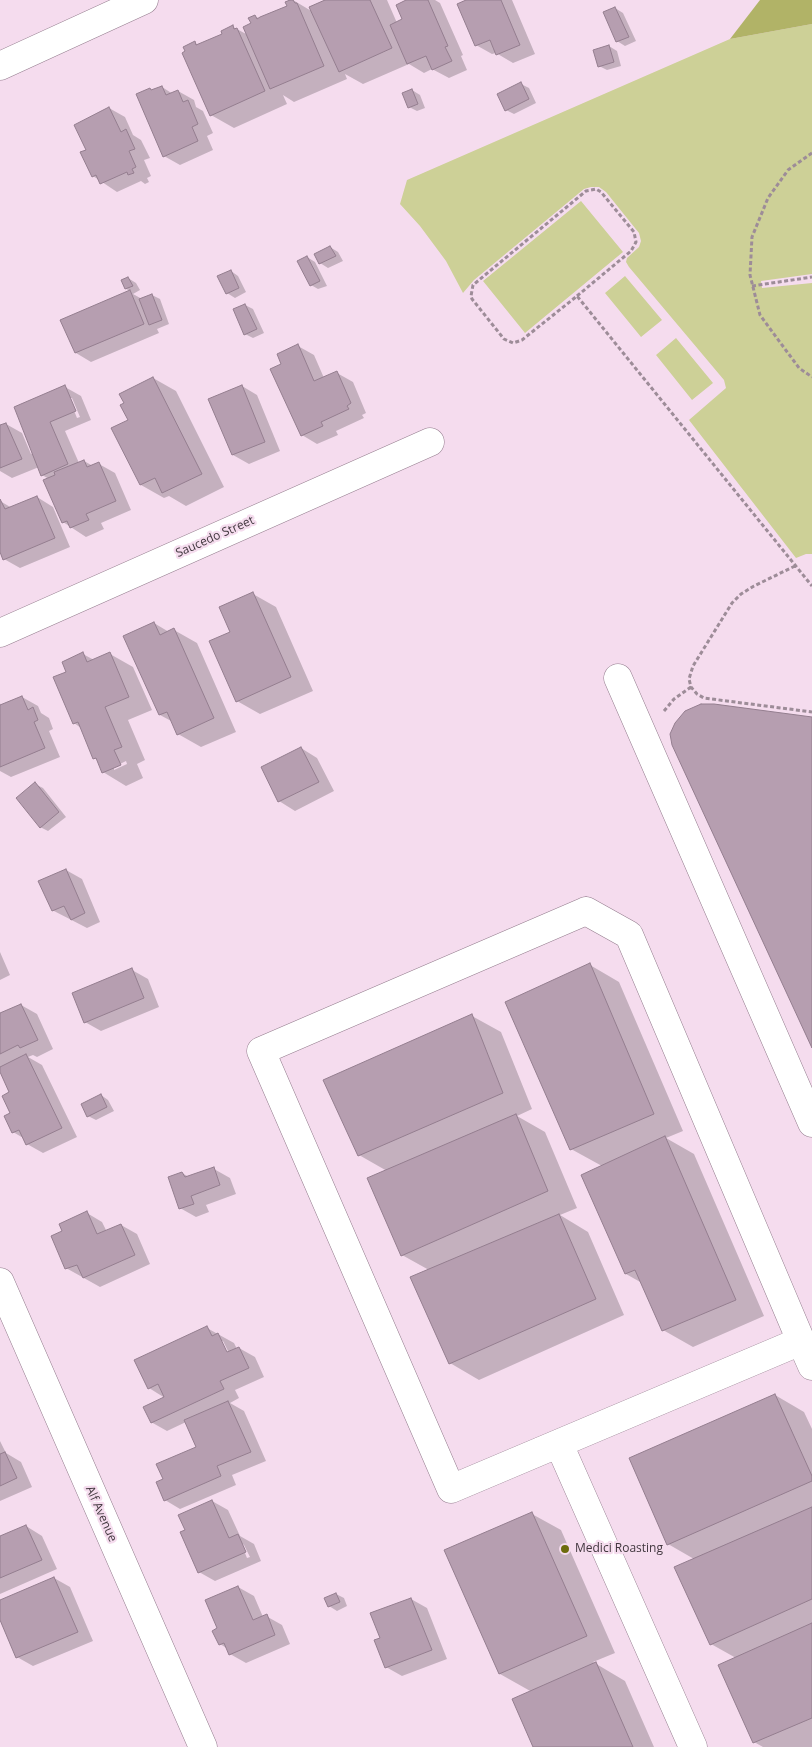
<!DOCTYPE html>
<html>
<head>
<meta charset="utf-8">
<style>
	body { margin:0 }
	canvas { display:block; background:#f5dcee }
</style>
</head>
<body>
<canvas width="812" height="1747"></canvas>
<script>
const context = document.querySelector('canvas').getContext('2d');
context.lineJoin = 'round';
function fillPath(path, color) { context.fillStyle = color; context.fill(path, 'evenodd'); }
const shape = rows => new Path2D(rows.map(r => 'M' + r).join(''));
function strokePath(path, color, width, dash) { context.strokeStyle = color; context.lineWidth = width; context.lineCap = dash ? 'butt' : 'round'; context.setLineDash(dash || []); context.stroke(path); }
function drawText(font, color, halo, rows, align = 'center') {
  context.font = font + ' "Open Sans",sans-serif'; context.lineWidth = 4.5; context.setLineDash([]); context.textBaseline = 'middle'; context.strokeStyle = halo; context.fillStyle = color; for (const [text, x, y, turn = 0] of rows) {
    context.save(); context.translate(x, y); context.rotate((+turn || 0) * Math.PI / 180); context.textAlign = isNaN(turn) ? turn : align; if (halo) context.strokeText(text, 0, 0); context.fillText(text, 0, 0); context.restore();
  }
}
fillPath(shape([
	[812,24,812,274,761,281,762,288,812,283,812,554,806,554,796,558,689,420,726,388,724,380,629,267,626,262,627,258,639,247,641,241,639,233,606,192,599,187,591,187,584,189,474,280,463,293,446,261,420,226,400,204,407,180,730,39],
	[581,201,623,252,525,333,483,281],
	[625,276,662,320,641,337,605,293],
	[676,338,713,383,692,400,656,355]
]), '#cdd097');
fillPath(shape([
	[760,0,812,0,812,24,730,39]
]), '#b1b367');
fillPath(shape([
	[293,0,313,12,328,0,387,0,397,23,404,20,410,0,435,0,440,3,463,55,461,56,467,70,449,78,432,69,424,73,409,64,363,84,345,74,347,79,294,102,283,95,287,104,234,128,211,115,195,43,199,45,224,34,233,27,248,35,255,16,260,19,288,6],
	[469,0,512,0,535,54,513,63,496,53,492,54,476,45],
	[615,8,623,13,636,41,625,46,617,41],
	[609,46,617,51,621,66,607,70,599,66],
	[521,84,529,88,536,103,514,114,506,110],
	[162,87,173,94,178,91,194,100,196,107,203,111,213,133,207,136,213,150,180,165,164,156,150,89,153,91],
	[412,90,420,95,425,108,417,111,409,107],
	[109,108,125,117,133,135,141,140,150,158,144,160,151,176,147,178,149,182,145,184,141,181,117,192,93,176,87,151],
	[330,247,338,252,343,261,328,268,320,263],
	[307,257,315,262,327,286,318,289,311,285],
	[231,271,238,276,246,292,235,298,227,293],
	[128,278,136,283,140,290,133,294,142,299,152,295,160,299,169,324,157,329,159,333,91,362,76,353,62,321,131,291,126,289,123,281],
	[245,305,253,309,264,333,253,338,245,334],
	[298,346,314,355,324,378,337,373,353,382,366,413,362,415,364,418,336,431,338,435,317,444,302,435],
	[153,378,176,391,224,487,186,506,169,496,164,498,141,485,113,429,130,420],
	[242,386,257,395,280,451,249,464,233,455],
	[65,387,81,396,91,420,65,431,79,463,84,461,93,466,99,464,115,473,131,510,101,523,104,529,86,537,63,522,49,479,42,475,39,467,12,478,0,471,0,427,6,424,22,433,31,454,33,453],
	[69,398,72,398,80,417,77,418],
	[37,497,53,507,70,547,20,568,4,559,0,549,0,501,12,508],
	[253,594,276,607,313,691,260,714,237,701,232,633],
	[154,623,169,632,174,630,197,643,236,732,201,747,178,734,173,722,160,715],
	[83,654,94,660,110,654,133,667,152,710,128,720,145,760,137,764,143,778,126,786,103,772,98,760,94,758,81,728,74,723,67,672],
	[126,761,127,764,114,770,114,767],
	[22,697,38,706,41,713,49,718,53,729,49,731,60,757,11,777,0,771,0,703,1,706],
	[301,748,317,758,334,791,295,811,279,801],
	[35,784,43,788,66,817,48,831,40,827],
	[66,870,82,879,100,922,87,928,52,910],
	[0,952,10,975,0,980],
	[590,965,619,982,683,1131,666,1138,694,1154,764,1316,693,1347,663,1330,642,1283,626,1274,602,1166,571,1149],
	[132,970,148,979,159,1007,101,1031,85,1022],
	[21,1005,37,1014,53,1049,37,1057,33,1055,28,1057,42,1065,77,1137,43,1153,27,1144,25,1139,13,1132,11,1092,0,1070,0,1015],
	[472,1016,501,1032,532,1109,517,1116,545,1132,577,1208,560,1215,588,1232,624,1315,479,1380,450,1363,429,1270,402,1255,387,1171,359,1155],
	[101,1095,108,1100,114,1111,96,1120,88,1116],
	[214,1169,230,1178,236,1194,206,1205,209,1212,196,1217,180,1208,182,1173,189,1177],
	[87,1213,102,1222,107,1232,121,1225,137,1234,150,1264,100,1287,66,1268,64,1232],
	[207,1328,234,1343,237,1349,239,1348,255,1357,264,1377,235,1390,239,1398,230,1403,244,1411,266,1461,232,1475,236,1485,180,1509,165,1500,165,1479,197,1447,186,1422,167,1431,151,1422,165,1398,149,1388],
	[221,1341,223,1341,231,1357,229,1358],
	[775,1395,804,1412,812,1429,812,1747,763,1747,754,1742,736,1658,711,1644,694,1559,668,1544],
	[0,1441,6,1453,21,1462,32,1487,0,1501],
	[212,1501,228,1510,240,1536,254,1544,261,1561,215,1581,199,1572],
	[241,1543,244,1545,250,1557,247,1558],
	[532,1514,561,1530,615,1653,593,1662,625,1681,654,1747,534,1747,532,1692,500,1674],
	[26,1526,42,1536,57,1569,0,1594,0,1538],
	[54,1578,70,1587,93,1641,33,1666,17,1657,0,1617,0,1601],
	[238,1587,254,1596,263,1617,266,1616,282,1625,290,1644,246,1663,230,1654,228,1649,220,1644,219,1629],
	[336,1594,344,1598,347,1606,337,1611,329,1606],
	[411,1599,427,1608,447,1659,402,1676,386,1667,382,1639]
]), '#0003');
const building = shape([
	[290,0,293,0,295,3,297,3,324,66,270,89,243,27,251,23,248,18,255,15,257,19,260,17,287,6,285,2,290,0],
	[325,0,370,0,392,48,339,72,309,7,325,0],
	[406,0,428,0,448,46,445,47,452,61,432,70,426,56,407,64,390,25,402,19,396,5,406,0],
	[466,0,501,0,520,45,496,55,490,40,475,46,457,4,466,0],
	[615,7,629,37,616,42,603,12,615,7],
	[233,25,234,29,237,28,265,91,210,116,182,53,185,51,183,47,195,41,196,45,222,34,221,31,233,25],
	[609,45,614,62,598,67,593,50,609,45],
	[521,82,529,99,505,111,497,94,521,82],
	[162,86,166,95,178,90,183,102,188,100,198,124,192,127,198,141,163,157,136,94,150,88,151,90,162,86],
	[412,89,418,104,408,108,402,93,412,89],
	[109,107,121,132,126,129,135,149,129,151,136,167,132,169,134,173,128,175,127,172,100,184,96,175,92,177,80,152,86,150,74,125,109,107],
	[330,246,336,256,319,264,314,254,330,246],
	[307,256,320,281,310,286,297,261,307,256],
	[231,270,239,288,226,294,217,276,231,270],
	[128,277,133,286,125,289,121,280,128,277],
	[130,290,144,324,75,353,60,320,130,290],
	[152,294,162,320,149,325,139,299,152,294],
	[245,304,257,329,244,335,233,309,245,304],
	[298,344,314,381,337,371,351,403,347,406,349,409,321,422,323,426,301,436,270,369,281,364,277,354,298,344],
	[153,377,202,474,162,493,155,478,140,485,111,428,128,420,120,405,124,403,119,394,153,377],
	[65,385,76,411,50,422,68,464,41,476,14,407,65,385],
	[242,385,265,442,232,455,208,399,242,385],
	[6,423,22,459,0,468,0,425,6,423],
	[84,460,87,467,99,462,116,501,86,514,89,520,70,528,67,521,62,523,43,480,55,475,54,472,84,460],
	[37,496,55,538,3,560,0,552,0,499,5,509,37,496],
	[253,592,291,677,236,702,209,641,230,632,219,607,253,592],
	[154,622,160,635,174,628,214,718,177,735,167,712,159,715,123,636,154,622],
	[83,652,87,662,110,652,129,697,105,707,122,747,114,750,121,765,102,773,96,758,93,759,78,722,73,724,53,677,66,672,62,662,83,652],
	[22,696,28,710,33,707,38,720,34,722,45,748,0,767,0,705,22,696],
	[701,704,714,704,812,717,812,1048,672,745,670,734,675,723,685,711,701,704],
	[301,747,319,782,278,802,261,767,301,747],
	[35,782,59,812,40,828,16,798,35,782],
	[66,869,85,913,71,920,64,906,52,911,38,881,66,869],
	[590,963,654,1114,570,1150,505,1002,590,963],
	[132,968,144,998,84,1023,72,993,132,968],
	[21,1004,38,1040,20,1048,18,1045,0,1054,0,1013,21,1004],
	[472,1014,503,1093,358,1156,323,1080,472,1014],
	[26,1054,62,1128,26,1145,19,1130,12,1133,4,1116,10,1113,2,1096,9,1092,0,1072,0,1067,26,1054],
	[101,1094,107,1107,87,1117,81,1104,101,1094],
	[516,1114,548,1191,401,1256,367,1178,516,1114],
	[665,1136,736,1300,662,1331,635,1270,625,1274,581,1175,665,1136],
	[214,1167,220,1185,191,1196,194,1204,179,1209,168,1177,182,1172,185,1177,214,1167],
	[87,1211,97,1234,121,1224,135,1255,83,1278,77,1265,65,1269,51,1236,62,1231,59,1224,87,1211],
	[559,1214,596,1299,449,1364,410,1277,559,1214],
	[207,1326,212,1336,218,1333,227,1352,239,1347,249,1368,220,1381,224,1389,151,1423,143,1407,164,1397,158,1384,148,1389,134,1360,207,1326],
	[775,1394,812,1476,812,1481,667,1545,629,1458,775,1394],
	[228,1401,251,1452,217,1466,221,1476,164,1501,156,1482,163,1479,156,1464,196,1447,184,1420,228,1401],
	[5,1452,17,1478,0,1486,0,1454,5,1452],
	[212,1500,229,1538,238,1534,246,1552,198,1573,180,1532,185,1530,178,1515,212,1500],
	[812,1507,812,1599,710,1645,674,1567,812,1507],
	[532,1512,587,1636,499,1674,444,1550,532,1512],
	[26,1525,42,1560,0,1578,0,1536,26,1525],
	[54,1577,78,1632,16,1658,0,1620,0,1600,54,1577],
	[238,1586,253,1620,267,1614,275,1635,229,1655,224,1643,219,1645,212,1631,217,1628,205,1600,238,1586],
	[336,1593,340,1602,328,1607,324,1598,336,1593],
	[411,1598,432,1650,385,1668,374,1640,380,1638,370,1613,411,1598],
	[812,1623,812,1718,753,1743,718,1665,812,1623],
	[596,1662,633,1747,533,1747,512,1699,596,1662]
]);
fillPath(building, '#b69eb0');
strokePath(building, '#947e8f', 1);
const minor = shape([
	[0,66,144,0],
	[0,633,430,442],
	[618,678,812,1123],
	[586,911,629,935,801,1341,451,1489,261,1051,586,911],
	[0,1282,203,1747],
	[801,1341,812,1366],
	[559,1444,693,1747]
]);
strokePath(minor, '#947d8e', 29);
strokePath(shape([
	[812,153,788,170,768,198,752,237,750,275,760,315,799,368,812,377],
	[752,286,812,277],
	[577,296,631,251,636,242,634,232,601,192,596,189,586,191,473,285,471,296,472,299,504,339,513,343,522,340,577,296,812,586],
	[795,566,754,586,741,594,732,603,693,666,689,679,691,687,697,694,704,698,812,712],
	[664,711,674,699,691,687]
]), '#9d8c98', 3, [4, 2.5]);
strokePath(minor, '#fff', 28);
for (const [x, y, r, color] of [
	[565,1549,5,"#6c6c0d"]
]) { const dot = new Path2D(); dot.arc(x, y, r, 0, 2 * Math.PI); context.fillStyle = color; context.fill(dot); strokePath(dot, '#f5dcee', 2); }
drawText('12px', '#41373e', '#f5dcee', [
	["Saucedo Street",215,537,-24],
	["Alf Avenue",101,1514,66]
]);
drawText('12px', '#41373e', '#f5dcee', [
	["Medici Roasting",575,1549]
], 'left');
</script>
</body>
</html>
